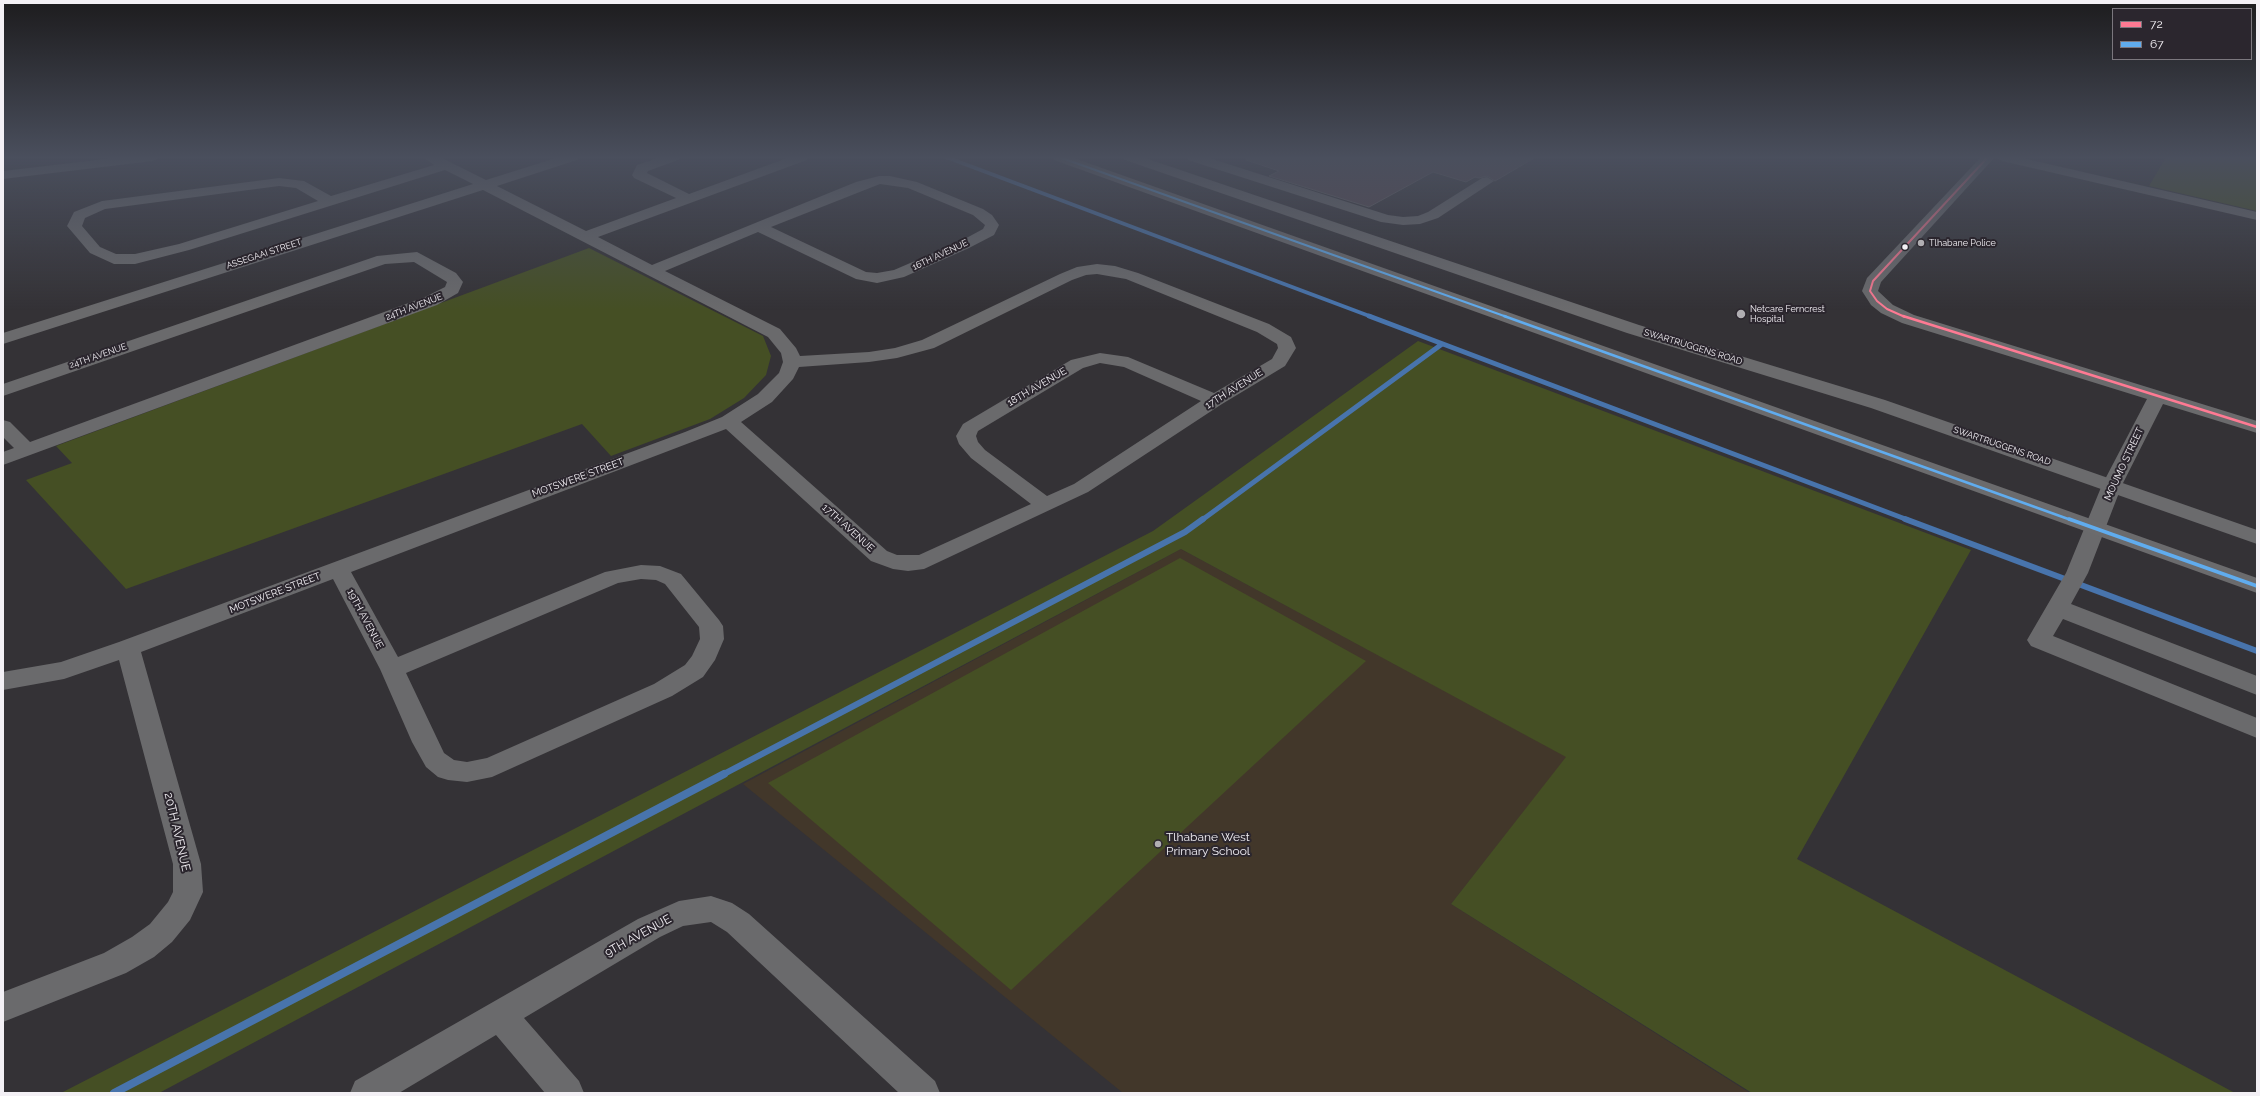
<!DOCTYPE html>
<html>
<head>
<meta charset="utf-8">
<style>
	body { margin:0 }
	#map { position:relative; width:2260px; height:1096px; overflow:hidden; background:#343236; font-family:Raleway,sans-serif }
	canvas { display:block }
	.frame { position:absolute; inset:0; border:4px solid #f3f0f5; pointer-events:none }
	.legend { position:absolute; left:2112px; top:8px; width:140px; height:52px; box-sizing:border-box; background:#2b262e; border:1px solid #7b777e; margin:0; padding:5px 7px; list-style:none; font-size:12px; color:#f3f0f5 }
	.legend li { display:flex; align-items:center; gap:8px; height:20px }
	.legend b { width:20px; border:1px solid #7b777e }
</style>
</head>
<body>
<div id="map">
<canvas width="2260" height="1096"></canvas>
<div class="frame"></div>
<ul class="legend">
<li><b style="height:5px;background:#fe7a93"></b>72</li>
<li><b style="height:5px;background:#60acee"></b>67</li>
</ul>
</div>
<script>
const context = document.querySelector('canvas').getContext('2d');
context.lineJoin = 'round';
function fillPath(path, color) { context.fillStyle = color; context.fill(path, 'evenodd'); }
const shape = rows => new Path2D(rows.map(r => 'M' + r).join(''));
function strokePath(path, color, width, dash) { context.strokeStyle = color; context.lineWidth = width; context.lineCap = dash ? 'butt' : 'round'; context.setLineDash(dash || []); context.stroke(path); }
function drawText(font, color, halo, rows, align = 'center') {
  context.font = font + ' Raleway,sans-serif'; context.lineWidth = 4; context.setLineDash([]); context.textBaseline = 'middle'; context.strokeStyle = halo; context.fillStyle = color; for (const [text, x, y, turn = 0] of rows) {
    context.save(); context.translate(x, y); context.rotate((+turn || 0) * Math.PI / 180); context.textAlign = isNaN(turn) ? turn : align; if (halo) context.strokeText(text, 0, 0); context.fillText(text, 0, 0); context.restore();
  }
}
fillPath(shape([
	[1181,549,1567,757,1451,904,1750,1093,1123,1093,743,784]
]), '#42372a');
fillPath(shape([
	[2166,157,2257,157,2257,211,2149,186],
	[589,248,763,336,771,356,766,375,744,398,710,419,611,456,582,424,126,589,26,480,72,463,56,446],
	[1418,341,1971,550,1797,859,2235,1093,1752,1093,1451,904,1566,757,1181,549,159,1093,61,1093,1153,531],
	[1180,558,1366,661,1011,990,768,783]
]), '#454f24');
strokePath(shape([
	[946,157,1372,317]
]), '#4874ac', 4);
strokePath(shape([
	[1369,316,1908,520],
	[1202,520,1442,344]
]), '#4874ac', 5);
strokePath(shape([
	[1905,519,2257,651],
	[722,775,1185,532,1203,519]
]), '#4874ac', 6);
strokePath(shape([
	[114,1093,724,774]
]), '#4874ac', 8);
const building = shape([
	[1247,157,1536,157,1495,181,1487,176,1479,178,1475,177,1466,182,1433,172,1369,207,1269,176,1279,171,1246,160,1247,157]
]);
fillPath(building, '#56464f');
strokePath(building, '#666365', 1);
fillPath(shape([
	[122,157,160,157,153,161,3,179,3,171,122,157],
	[423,157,440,157,486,180,559,157,579,157,577,160,497,186,586,231,676,198,634,178,632,175,637,165,661,157,680,157,678,160,648,171,647,173,689,194,790,157,809,157,807,160,598,237,652,265,856,182,879,176,890,176,917,182,983,209,992,215,999,225,994,235,969,248,904,277,877,283,856,279,758,232,665,271,780,329,796,348,800,356,869,352,895,348,922,340,1060,274,1077,267,1097,264,1115,266,1138,273,1269,324,1291,337,1296,348,1285,366,1222,404,1088,492,924,569,908,571,893,569,871,561,726,429,351,572,398,657,605,572,641,565,660,566,681,574,719,620,723,626,724,639,715,660,703,677,672,696,492,777,467,782,448,780,438,777,426,767,412,742,380,669,333,579,141,652,201,864,203,892,190,920,172,942,154,957,126,973,3,1022,3,992,104,953,132,937,150,924,168,902,173,892,173,864,119,660,64,679,3,690,3,672,61,662,119,642,685,432,722,417,758,394,779,373,783,362,781,353,768,337,483,190,3,344,3,333,473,184,445,170,189,250,135,264,114,264,90,253,67,226,74,212,102,201,279,178,304,181,331,196,434,165,423,157],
	[880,184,908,188,973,215,985,225,983,229,959,242,894,270,877,273,866,272,771,227,880,184],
	[279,186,296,188,318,201,179,244,135,254,116,254,100,247,82,226,85,218,105,209,279,186],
	[1097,274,1126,279,1257,332,1277,344,1278,348,1272,359,1214,393,1128,357,1100,353,1071,360,963,424,956,436,959,444,971,458,1031,504,919,555,897,555,887,551,741,422,772,402,793,379,799,367,869,362,897,358,934,348,1072,280,1086,275,1097,274],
	[1100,363,1124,367,1201,401,1074,484,1047,496,985,450,978,442,976,436,978,431,1083,368,1100,363],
	[641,579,656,580,665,584,699,627,700,639,692,656,685,665,654,684,487,758,467,762,454,760,444,753,406,673,618,583,641,579],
	[1186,157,1206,157,1388,215,1403,217,1418,216,1428,212,1482,178,1487,177,1494,181,1438,218,1420,224,1403,225,1381,222,1188,160,1186,157],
	[1981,157,1995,157,1881,282,1878,291,1893,305,1914,315,2257,421,2257,433,2163,404,2122,485,2088,573,2071,604,2257,676,2257,695,2063,619,2053,636,2257,718,2257,738,2031,646,2027,640,2066,573,2102,485,2147,399,1902,323,1881,313,1871,305,1862,291,1867,278,1981,157],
	[1995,157,2018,157,2257,212,2257,220,2002,161,1995,157],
	[417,252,456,273,463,282,458,293,437,305,3,465,3,452,14,448,3,437,3,420,10,422,30,442,425,297,445,287,447,282,414,262,385,264,3,396,3,384,377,256,417,252],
	[711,896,732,903,749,914,935,1081,940,1093,899,1093,727,932,711,922,683,926,660,937,524,1018,579,1081,584,1093,545,1093,496,1035,399,1093,350,1093,355,1081,638,919,679,901,711,896]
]), '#6a6a6c');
fillPath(shape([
	[1052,157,1071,157,2257,578,2257,593,1054,160,1052,157],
	[1123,157,1142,157,1639,325,1885,400,2257,530,2257,544,1871,408,1627,333,1125,160,1123,157]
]), '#6b6b6d');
strokePath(shape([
	[1905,317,1887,309,1877,301,1870,291,1873,281,1988,157]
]), '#fe7a93', 2);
strokePath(shape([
	[1903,316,2257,427]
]), '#fe7a93', 2.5);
strokePath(shape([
	[1059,157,1507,317]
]), '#60acee', 2);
strokePath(shape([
	[1504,316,2071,520]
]), '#60acee', 2.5);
strokePath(shape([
	[2069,519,2257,586]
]), '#60acee', 3.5);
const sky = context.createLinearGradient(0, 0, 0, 310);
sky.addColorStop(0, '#1d1c1e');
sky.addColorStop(0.51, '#4a4f5d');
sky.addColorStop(1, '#4a4f5d00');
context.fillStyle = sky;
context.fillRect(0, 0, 2260, 310);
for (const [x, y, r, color] of [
	[1921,243,4,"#b0aeb2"],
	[1905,247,3.5,"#f3f0f5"],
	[1741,314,5,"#b0aeb2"],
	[1158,844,4,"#b0aeb2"]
]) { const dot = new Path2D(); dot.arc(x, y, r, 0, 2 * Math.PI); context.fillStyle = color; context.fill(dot); strokePath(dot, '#2b262e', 1.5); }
drawText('9px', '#f3f0f5', '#2b262e', [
	["Tlhabane Police",1929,243],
	["Netcare Ferncrest",1750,309],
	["Hospital",1750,319]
], 'left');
drawText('9px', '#f3f0f5', '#2b262e', [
	["ASSEGAAI STREET",264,254,-18],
	["16TH AVENUE",940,255,-25],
	["24TH AVENUE",414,307,-21],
	["SWARTRUGGENS ROAD",1693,347,17],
	["24TH AVENUE",98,356,-19],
	["SWARTRUGGENS ROAD",2002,446,19]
]);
drawText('10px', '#f3f0f5', '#2b262e', [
	["18TH AVENUE",1037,387,-30],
	["17TH AVENUE",1234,389,-32],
	["MOUMO STREET",2124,464,-65],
	["MOTSWERE STREET",578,478,-20],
	["17TH AVENUE",848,528,42],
	["MOTSWERE STREET",275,593,-21],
	["19TH AVENUE",365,619,62]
]);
drawText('12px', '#f3f0f5', '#2b262e', [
	["20TH AVENUE",177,832,77],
	["9TH AVENUE",638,936,-29]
]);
drawText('12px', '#f3f0f5', '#2b262e', [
	["Tlhabane West",1166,837],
	["Primary School",1166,851]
], 'left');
</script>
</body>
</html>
